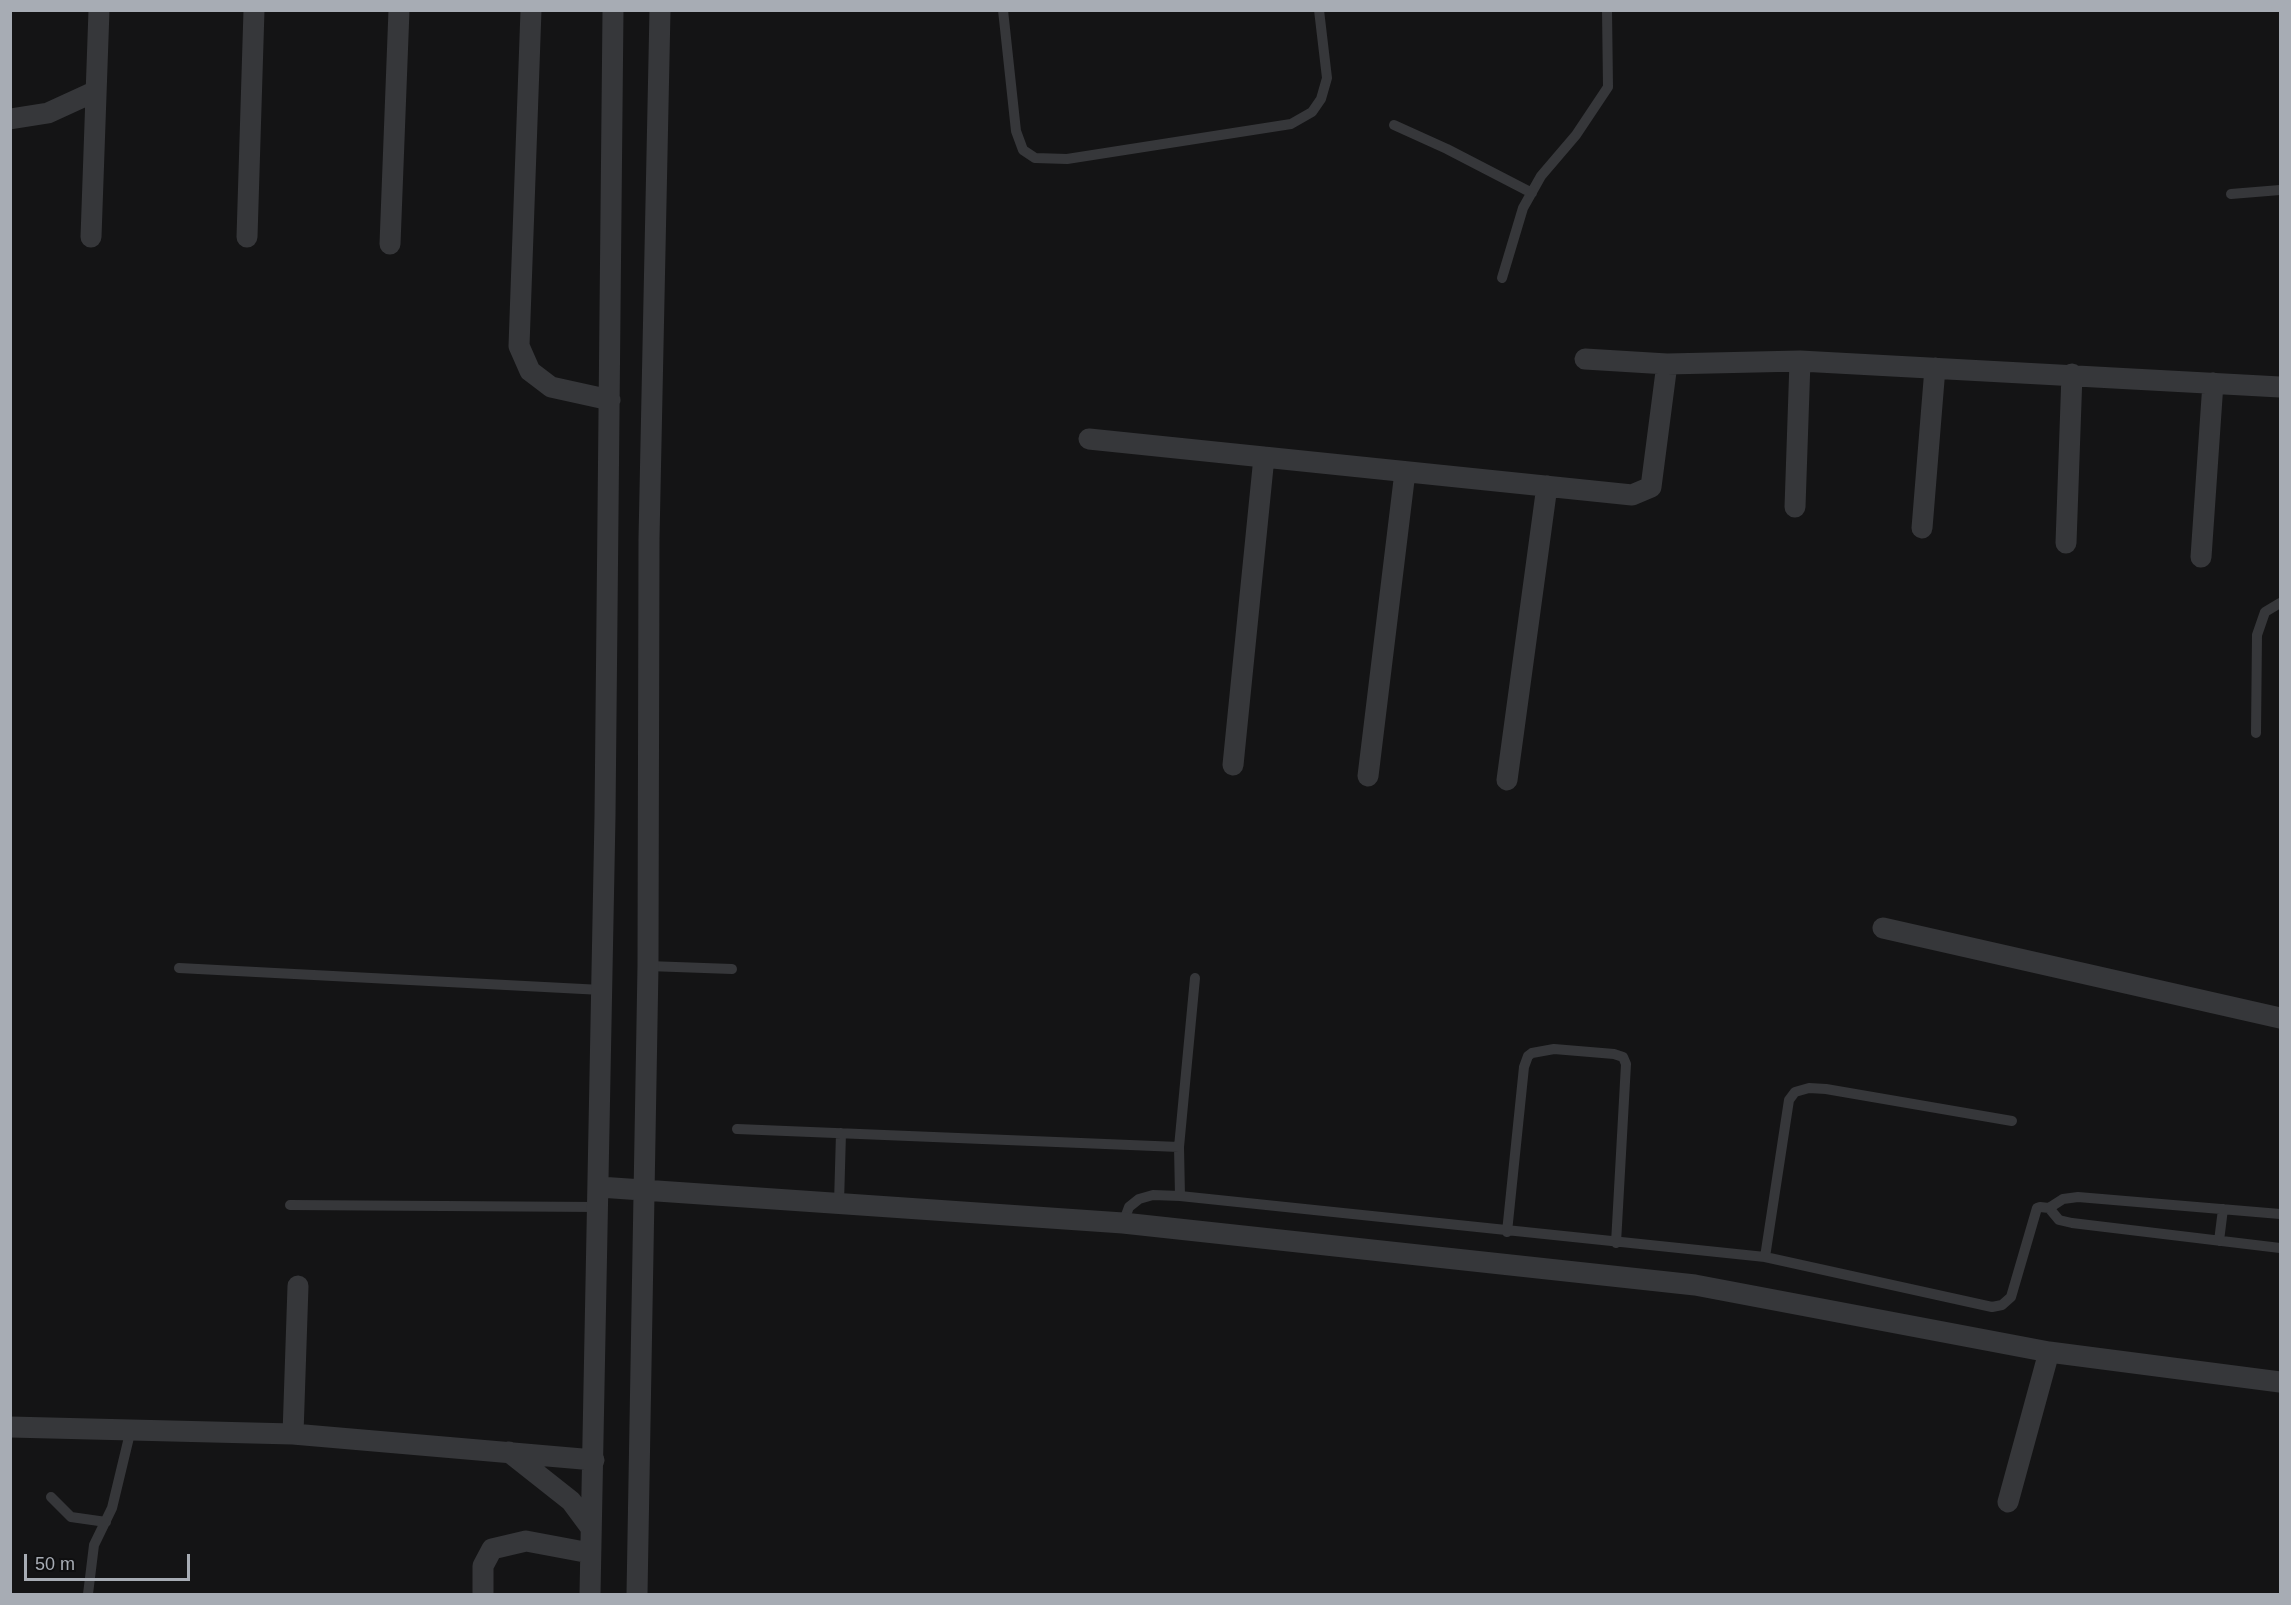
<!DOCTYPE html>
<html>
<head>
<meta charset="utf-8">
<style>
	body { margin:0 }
	#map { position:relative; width:2291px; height:1605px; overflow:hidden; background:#141415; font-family:Arial,sans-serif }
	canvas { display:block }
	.frame { position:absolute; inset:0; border:12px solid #a7acb4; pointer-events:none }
	.scale { position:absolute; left:24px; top:1554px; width:166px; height:27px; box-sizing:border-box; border:3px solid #a7acb4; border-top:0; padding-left:8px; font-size:18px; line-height:21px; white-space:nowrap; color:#a7acb4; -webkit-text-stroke:4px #0f0f10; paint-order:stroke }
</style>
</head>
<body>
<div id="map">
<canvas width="2291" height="1605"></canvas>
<div class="frame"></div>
<div class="scale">50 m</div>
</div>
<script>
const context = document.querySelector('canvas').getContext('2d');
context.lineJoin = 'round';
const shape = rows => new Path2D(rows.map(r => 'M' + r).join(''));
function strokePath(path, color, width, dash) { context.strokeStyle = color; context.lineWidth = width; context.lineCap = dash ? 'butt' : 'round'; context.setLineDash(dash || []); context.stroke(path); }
strokePath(shape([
	[1003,10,1016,131,1023,150,1035,158,1067,159,1291,124,1312,112,1321,99,1327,78,1319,10],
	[1394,125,1447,149,1532,193],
	[2231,194,2280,190],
	[1502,278,1523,208,1541,176,1576,135,1608,87,1607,10],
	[2256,733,2257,635,2265,612,2280,603],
	[648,966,732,969],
	[179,968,602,990],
	[737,1129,1179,1147,1180,1196],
	[1179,1147,1195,978],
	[839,1203,841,1133],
	[290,1205,597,1207],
	[2049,1208,2063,1199,2078,1197,2280,1214],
	[1123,1223,1129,1207,1139,1199,1153,1195,1180,1196,1765,1257,1789,1100,1795,1092,1809,1088,1826,1089,2012,1121],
	[1507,1232,1524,1067,1528,1056,1532,1053,1554,1049,1614,1054,1623,1057,1626,1064,1616,1243],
	[2219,1241,2223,1209],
	[1765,1257,1992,1307,2002,1305,2011,1297,2037,1208,2040,1207,2049,1208,2059,1220,2072,1223,2280,1248],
	[51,1497,71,1517,106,1522],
	[88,1594,94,1545,112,1508,131,1429]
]), '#36373a', 10);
strokePath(shape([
	[531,10,519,346,530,371,551,387,610,400],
	[10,119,48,113,96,91],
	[91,237,99,10],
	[247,237,254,10],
	[390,244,399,10],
	[1585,359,1667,364],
	[1089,439,1632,495,1651,487,1667,364,1800,361,2280,387],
	[1795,507,1800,361],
	[1922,528,1935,368],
	[2066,543,2072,374],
	[2201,557,2213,383],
	[1233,765,1264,457],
	[1368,776,1405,472],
	[1507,780,1547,486],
	[1883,928,2280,1018],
	[599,1187,1123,1223,1695,1285,2049,1352,2280,1382],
	[10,1427,293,1434,594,1460],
	[293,1434,298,1286],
	[509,1452,571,1501,591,1528],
	[2008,1502,2049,1352],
	[483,1594,483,1566,492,1549,526,1541,590,1553],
	[590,1594,605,816,613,10],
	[637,1594,648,966,649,539,660,10]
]), '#36373a', 21);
</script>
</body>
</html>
